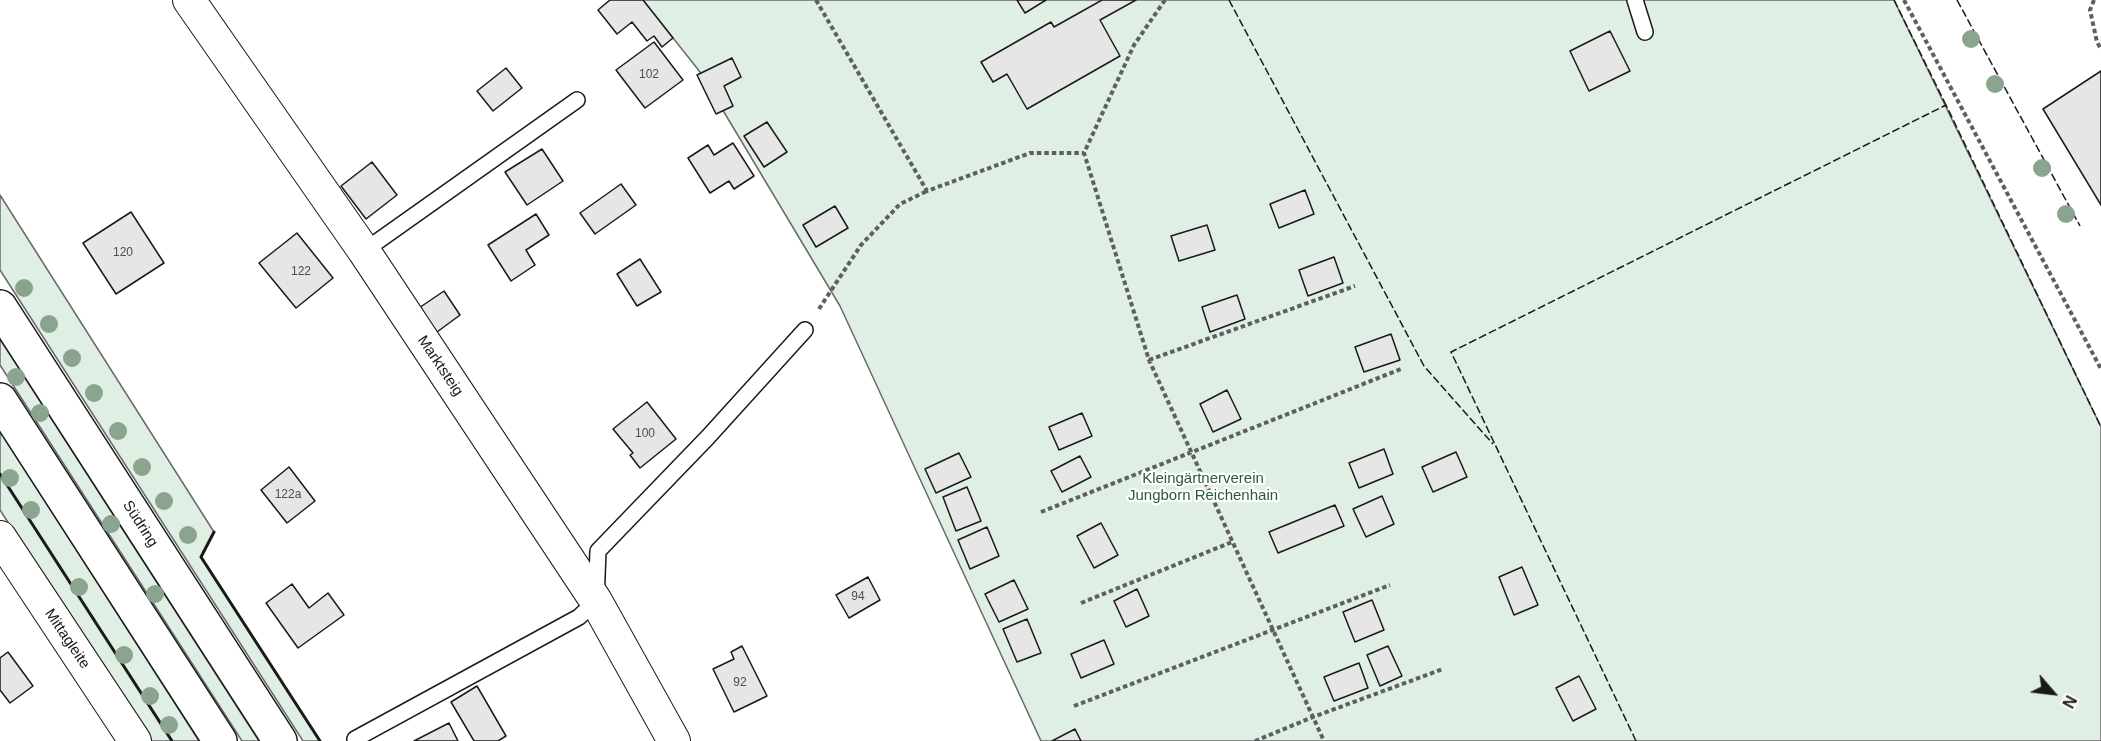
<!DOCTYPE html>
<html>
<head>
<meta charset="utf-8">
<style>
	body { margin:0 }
	#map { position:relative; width:2101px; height:741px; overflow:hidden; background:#fff; font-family:Arial,sans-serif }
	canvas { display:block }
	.north { position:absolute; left:2023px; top:663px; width:60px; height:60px; -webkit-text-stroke:4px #fff; paint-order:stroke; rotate:118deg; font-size:16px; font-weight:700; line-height:24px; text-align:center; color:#1a1a1a }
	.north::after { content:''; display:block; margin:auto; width:21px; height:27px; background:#1a1a1a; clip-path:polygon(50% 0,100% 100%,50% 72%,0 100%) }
</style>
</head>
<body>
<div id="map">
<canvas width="2101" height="741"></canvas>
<div class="north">N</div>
</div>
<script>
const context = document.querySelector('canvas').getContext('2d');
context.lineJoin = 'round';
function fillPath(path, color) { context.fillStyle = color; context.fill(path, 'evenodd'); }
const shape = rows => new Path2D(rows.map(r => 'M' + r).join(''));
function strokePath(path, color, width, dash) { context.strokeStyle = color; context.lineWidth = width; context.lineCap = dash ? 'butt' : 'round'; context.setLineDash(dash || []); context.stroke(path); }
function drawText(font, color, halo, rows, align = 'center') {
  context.font = font + ' Arial,sans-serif'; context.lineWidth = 4.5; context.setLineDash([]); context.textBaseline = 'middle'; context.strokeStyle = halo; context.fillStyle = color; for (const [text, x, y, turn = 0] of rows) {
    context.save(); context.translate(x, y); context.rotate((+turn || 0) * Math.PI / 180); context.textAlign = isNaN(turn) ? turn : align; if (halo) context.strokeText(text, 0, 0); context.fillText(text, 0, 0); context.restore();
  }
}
const green = shape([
	[643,0,1894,0,2101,427,2101,741,1041,741,840,306,700,72,643,0],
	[0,195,214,532,201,557,320,741,303,741,0,270,0,195],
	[0,339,259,741,242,741,0,365,0,339],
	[0,431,199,741,149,741,0,510,0,431]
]);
fillPath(green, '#e0efe3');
strokePath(green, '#6a6a6a', 1.5);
const building = shape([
	[610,0,643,0,673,38,662,47,654,36,647,41,632,22,617,34,598,10,610,0],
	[1017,0,1046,0,1025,13,1017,0],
	[1102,0,1136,0,1100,20,1120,56,1027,109,1007,74,993,82,981,62,1051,22,1054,27,1102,0],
	[1610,31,1630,71,1589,91,1570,51,1610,31],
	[654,42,683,80,645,108,616,70,654,42],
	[732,58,741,77,724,86,733,106,716,114,697,75,732,58],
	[506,68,522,88,493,111,477,91,506,68],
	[2101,71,2101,205,2043,109,2101,71],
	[767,122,787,152,764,167,744,136,767,122],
	[733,143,754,176,734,189,729,181,710,193,688,158,708,145,714,155,733,143],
	[542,149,563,181,527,205,505,172,542,149],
	[372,162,397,195,366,219,341,186,372,162],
	[621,184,636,205,595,234,580,213,621,184],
	[1305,190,1314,214,1279,228,1270,204,1305,190],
	[835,206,848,228,816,247,803,225,835,206],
	[131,212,164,263,116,294,83,243,131,212],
	[536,214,549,235,526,250,535,265,511,281,488,245,536,214],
	[1207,225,1215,250,1179,261,1171,236,1207,225],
	[297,233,333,278,296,308,259,263,297,233],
	[1334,257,1343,283,1308,296,1299,270,1334,257],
	[640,259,661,292,637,306,617,274,640,259],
	[444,291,460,315,433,335,416,310,444,291],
	[1237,295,1245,319,1210,332,1202,307,1237,295],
	[1391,334,1400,360,1364,372,1355,347,1391,334],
	[1227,390,1241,419,1213,432,1200,404,1227,390],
	[647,402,676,439,640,468,630,455,633,453,613,429,647,402],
	[1082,413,1092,436,1059,450,1049,427,1082,413],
	[1384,449,1393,474,1359,488,1349,463,1384,449],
	[1456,452,1467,477,1433,492,1422,467,1456,452],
	[959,453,971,477,936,493,925,469,959,453],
	[1080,456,1091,477,1062,492,1051,471,1080,456],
	[289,467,315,501,287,523,261,490,289,467],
	[967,487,981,521,956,531,943,497,967,487],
	[1382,496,1394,524,1366,537,1353,509,1382,496],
	[1335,505,1344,526,1278,553,1269,532,1335,505],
	[1101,523,1118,555,1094,568,1077,536,1101,523],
	[987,527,999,556,970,569,958,540,987,527],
	[1522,567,1538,605,1514,615,1499,577,1522,567],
	[868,577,880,600,849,618,836,595,868,577],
	[1014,580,1028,609,999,622,985,594,1014,580],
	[292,584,309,608,328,593,344,615,298,648,266,603,292,584],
	[1137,589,1149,616,1126,627,1114,601,1137,589],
	[1372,600,1384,630,1355,642,1343,612,1372,600],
	[1027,619,1041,653,1017,662,1003,629,1027,619],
	[1104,640,1114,664,1081,678,1071,654,1104,640],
	[742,646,767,696,734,712,713,669,734,659,731,652,742,646],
	[1388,646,1402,676,1380,686,1367,655,1388,646],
	[8,652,33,686,10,703,0,690,0,658,8,652],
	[1359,663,1368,688,1334,701,1324,677,1359,663],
	[1579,676,1596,709,1573,721,1556,688,1579,676],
	[477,686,506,736,498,741,474,741,451,702,477,686],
	[449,723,458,741,414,741,449,723],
	[1075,729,1081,741,1052,741,1075,729]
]);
fillPath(building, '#e6e6e6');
strokePath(building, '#1a1a1a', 1.5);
const service = shape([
	[1635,0,1645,32],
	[364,251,577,100],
	[355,739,579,617,596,601,598,551,708,437,805,330]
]);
const minor = shape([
	[189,0,364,251,596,601,674,741],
	[0,537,135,741]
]);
const primary = shape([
	[0,307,280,741],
	[0,400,220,741]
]);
strokePath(service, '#1a1a1a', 18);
strokePath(minor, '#1a1a1a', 34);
strokePath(primary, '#1a1a1a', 36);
strokePath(shape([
	[816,0,927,191,1030,153,1084,153],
	[1165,0,1134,45,1084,153,1149,360,1324,741],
	[1904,0,2101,369],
	[2094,0,2090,10,2097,42,2101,49],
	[819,309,861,245,900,204,927,191],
	[1149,360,1355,286],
	[1041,512,1401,369],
	[1081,603,1232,542],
	[1074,706,1390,585],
	[1255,741,1313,717,1443,669]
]), '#5f5f5f', 4, [4.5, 3]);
strokePath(service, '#fff', 15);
strokePath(minor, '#fff', 32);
strokePath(primary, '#fff', 33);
strokePath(shape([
	[1229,0,1424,366,1493,444],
	[1894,0,1946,105,1945,106],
	[1957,0,2080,226],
	[1636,741,1451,352,1946,105,2101,427]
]), '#1a1a1a', 1.5, [8, 3]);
strokePath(shape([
	[0,474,172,741],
	[214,532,201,557,320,741]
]), '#1a1a1a', 3);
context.fillStyle = '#8aa48f';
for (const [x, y] of [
	[1971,39],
	[1995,84],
	[2042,168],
	[2066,214],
	[24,288],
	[49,324],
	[72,358],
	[16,377],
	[94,393],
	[40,413],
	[118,431],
	[142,467],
	[10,478],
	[164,501],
	[31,510],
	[111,524],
	[188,535],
	[79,587],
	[155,594],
	[124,655],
	[150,696],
	[169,725]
]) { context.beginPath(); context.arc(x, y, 9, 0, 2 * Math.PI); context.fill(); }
drawText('12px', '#4d4d4d', null, [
	["102",649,75],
	["120",123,253],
	["122",301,272],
	["100",645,434],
	["122a",288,495],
	["94",858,597],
	["92",740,683]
]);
drawText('15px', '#1a1a1a', '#fff', [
	["Marktsteig",440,366,56],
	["Südring",140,524,57],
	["Mittagleite",67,639,56]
]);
drawText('15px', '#2b5a34', '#fff', [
	["Kleingärtnerverein",1203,479],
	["Jungborn Reichenhain",1203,496]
]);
</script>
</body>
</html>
